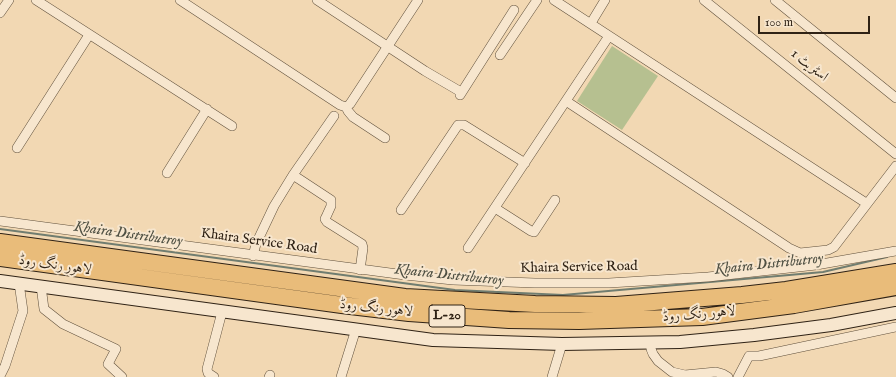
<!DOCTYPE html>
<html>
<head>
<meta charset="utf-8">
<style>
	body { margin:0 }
	#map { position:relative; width:896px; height:377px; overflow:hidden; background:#f2d8b3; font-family:"IM FELL English",serif }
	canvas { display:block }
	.scale { position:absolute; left:758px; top:16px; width:112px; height:18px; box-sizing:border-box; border:2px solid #2f2215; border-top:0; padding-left:5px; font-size:12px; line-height:14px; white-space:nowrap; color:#2f2215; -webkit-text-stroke:3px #f7e6ce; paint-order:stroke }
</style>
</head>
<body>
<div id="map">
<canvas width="896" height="377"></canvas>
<div class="scale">100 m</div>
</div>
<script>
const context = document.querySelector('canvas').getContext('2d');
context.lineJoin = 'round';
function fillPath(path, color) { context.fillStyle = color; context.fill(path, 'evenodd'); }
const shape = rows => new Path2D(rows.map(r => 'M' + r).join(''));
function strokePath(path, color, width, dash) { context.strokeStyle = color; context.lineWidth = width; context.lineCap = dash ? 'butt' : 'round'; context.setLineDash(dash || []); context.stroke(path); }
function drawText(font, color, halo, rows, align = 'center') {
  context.font = font + ' "IM FELL English",Amiri,serif'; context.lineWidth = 4; context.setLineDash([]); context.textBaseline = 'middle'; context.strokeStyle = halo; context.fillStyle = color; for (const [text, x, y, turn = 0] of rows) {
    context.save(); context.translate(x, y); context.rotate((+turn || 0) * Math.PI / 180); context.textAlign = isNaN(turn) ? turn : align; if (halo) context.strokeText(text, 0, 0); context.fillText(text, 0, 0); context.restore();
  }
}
fillPath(shape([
	[612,46,658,76,622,130,577,101]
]), '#b6c090');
strokePath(shape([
	[0,229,455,290,563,295,823,272,887,257]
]), '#707d70', 2);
const street = shape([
	[36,0,232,126],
	[180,0,340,105,346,107],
	[317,0,425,71,461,92],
	[554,0,866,203],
	[704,0,896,154],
	[775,0,896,98],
	[0,13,9,0],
	[591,23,605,0],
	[500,55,537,0],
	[460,95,514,10],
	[566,101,789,248,800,253,828,250,834,247,896,166],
	[346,107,350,104,418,0],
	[346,107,348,111,353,117,385,138],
	[17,148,89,35],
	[167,173,207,109],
	[293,175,331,200,331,206,326,217,325,219,327,222,362,244,363,248,360,270],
	[495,208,531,231,534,232,555,200],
	[401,210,458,125,464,125,525,163],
	[0,221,405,275,453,280,535,283,609,283,708,277,816,265,896,251],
	[468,248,609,36],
	[253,256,256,244,274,206,293,175,334,116],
	[41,286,44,309,63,324,116,349,108,364,122,377],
	[651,343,651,349,653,354,658,361,672,372,685,375,716,372,723,374,728,377],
	[0,376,5,366,23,311,19,283],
	[214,377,208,373,207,369,222,312],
	[269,377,270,375],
	[341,377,356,329],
	[552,377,562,344],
	[738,377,749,356,759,356,896,327]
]);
const secondary = shape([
	[0,281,433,340,562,344,680,342,754,335,831,325,896,313]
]);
const highway = shape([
	[0,242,405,297,535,304,616,305,742,295,786,290,896,272],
	[0,258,342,305,409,313,509,320,579,321,702,317,794,305,896,287]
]);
strokePath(street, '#60503c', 10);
strokePath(secondary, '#2f2215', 14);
strokePath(highway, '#2f2215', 18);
strokePath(street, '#f7e6ce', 9);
strokePath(secondary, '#f7e6ce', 12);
strokePath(highway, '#e9bc7a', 16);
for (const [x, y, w] of [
	[447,316,36]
]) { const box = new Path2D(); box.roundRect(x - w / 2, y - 11, w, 22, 3); context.fillStyle = '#f7e6ce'; context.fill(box); strokePath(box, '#2f2215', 1); }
drawText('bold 13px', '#2f2215', null, [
	["L-20",447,316]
]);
drawText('14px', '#2f2215', '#f7e6ce', [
	["اسٹریٹ 1",809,66,39],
	["Khaira Service Road",259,242,8],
	["لاہور رنگ روڈ",55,266,8],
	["Khaira Service Road",579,268,-1],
	["لاہور رنگ روڈ",376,309,6],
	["لاہور رنگ روڈ",699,315,-5]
]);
drawText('italic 15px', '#4f5043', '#f7e6ce', [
	["Khaira Distributroy",128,235,8],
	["Khaira Distributroy",769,265,-6],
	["Khaira Distributroy",449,276,6]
]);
</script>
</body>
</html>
